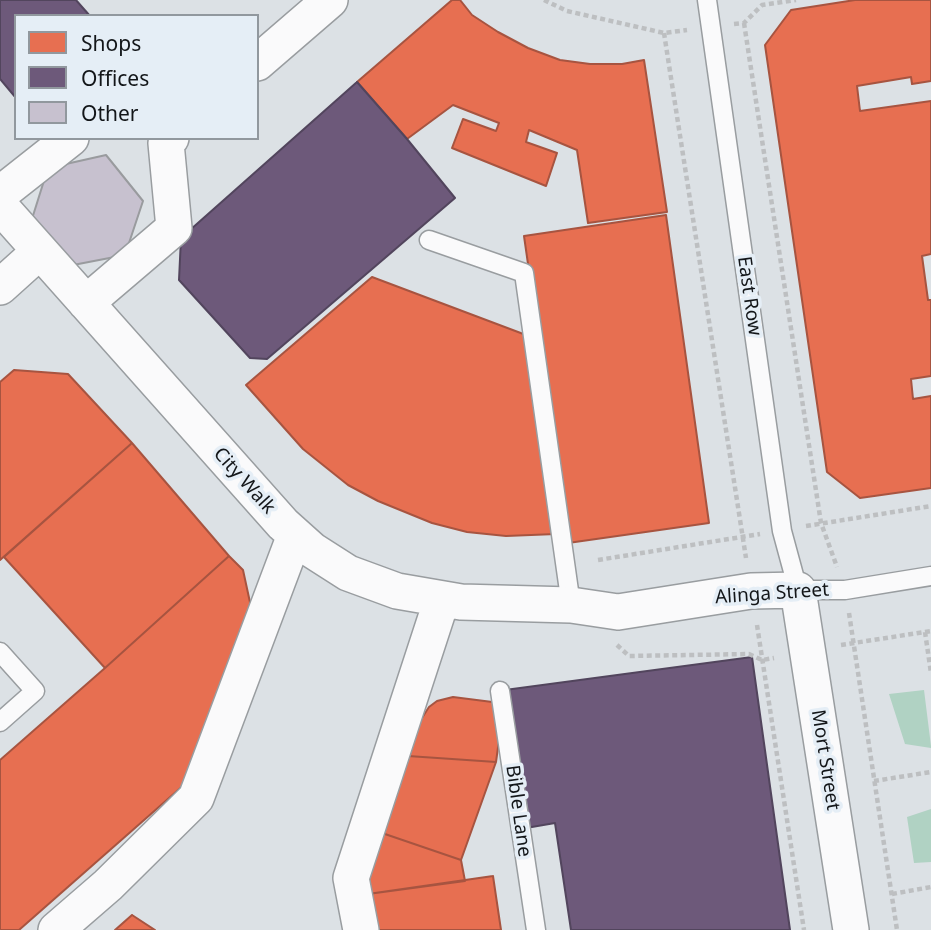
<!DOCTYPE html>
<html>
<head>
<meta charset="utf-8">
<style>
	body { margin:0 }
	#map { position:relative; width:931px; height:930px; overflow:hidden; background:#dce1e5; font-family:"Noto Sans",sans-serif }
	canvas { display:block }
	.legend { position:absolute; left:14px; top:14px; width:245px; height:126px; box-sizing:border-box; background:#e5eef6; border:2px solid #91989e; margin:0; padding:9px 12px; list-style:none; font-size:21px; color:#131619 }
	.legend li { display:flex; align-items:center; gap:14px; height:35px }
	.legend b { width:35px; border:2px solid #91989e }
</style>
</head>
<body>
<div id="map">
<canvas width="931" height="930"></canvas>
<ul class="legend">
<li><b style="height:19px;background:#e76f51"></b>Shops</li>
<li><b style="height:19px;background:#6d597a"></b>Offices</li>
<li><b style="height:19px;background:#c7c1cf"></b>Other</li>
</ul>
</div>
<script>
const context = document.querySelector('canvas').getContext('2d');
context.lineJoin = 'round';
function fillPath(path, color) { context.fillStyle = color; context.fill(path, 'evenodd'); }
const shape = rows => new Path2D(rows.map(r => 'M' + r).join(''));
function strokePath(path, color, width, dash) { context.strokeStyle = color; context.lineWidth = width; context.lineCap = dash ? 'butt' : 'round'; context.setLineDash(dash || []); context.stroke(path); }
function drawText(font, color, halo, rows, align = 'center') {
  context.font = font + ' "Noto Sans",sans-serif'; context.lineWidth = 7; context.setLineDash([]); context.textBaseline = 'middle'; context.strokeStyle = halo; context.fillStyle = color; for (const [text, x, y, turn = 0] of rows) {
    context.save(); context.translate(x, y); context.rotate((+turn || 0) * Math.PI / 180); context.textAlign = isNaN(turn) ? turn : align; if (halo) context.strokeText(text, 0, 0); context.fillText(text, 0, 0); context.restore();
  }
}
fillPath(shape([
	[924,690,931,746,931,748,905,744,889,694],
	[931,809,931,862,914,863,907,817]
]), '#b0d2c3');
const shops = shape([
	[452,0,460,0,472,15,498,32,528,48,560,60,590,64,622,64,644,60,667,212,588,223,577,150,529,130,526,142,557,153,546,186,452,148,463,119,496,131,499,123,453,105,407,139,357,82,452,0],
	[855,0,931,0,931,81,912,84,911,77,857,86,860,111,931,101,931,254,922,256,928,300,931,300,931,376,911,379,913,399,931,396,931,488,860,498,827,472,765,45,791,10,855,0],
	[666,215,709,523,568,543,524,236,666,215],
	[372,277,526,335,556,534,506,536,467,532,432,523,378,501,348,485,303,449,246,385,372,277],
	[14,370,68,374,132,443,0,560,0,382,14,370],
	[132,443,229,556,105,668,4,557,132,443],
	[229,556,243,570,251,607,185,784,19,930,0,930,0,760,105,668,229,556],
	[453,697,508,704,500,733,496,762,408,756,420,721,429,707,437,701,453,697],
	[408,756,496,762,461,860,382,833,408,756],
	[382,833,461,860,465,881,368,894,366,880,382,833],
	[493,876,501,930,375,930,368,894,493,876],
	[132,915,155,930,115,930,132,915]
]);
fillPath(shops, '#e76f51');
strokePath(shops, '#a75440', 2);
const offices = shape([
	[0,0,76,0,90,16,16,16,16,98,0,79,0,0],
	[357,82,407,139,455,198,267,359,250,358,179,280,181,238,357,82],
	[752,657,790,930,571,930,555,823,526,828,505,690,752,657]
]);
fillPath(offices, '#6d597a');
strokePath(offices, '#52455d', 2);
const building = shape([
	[106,155,143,201,125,255,68,266,31,222,48,168,106,155]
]);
fillPath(building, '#c7c1cf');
strokePath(building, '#999b9e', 2);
const lane = shape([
	[707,0,782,531,798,590,845,590,931,576],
	[429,240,524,273,571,605],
	[0,652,35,691,0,722],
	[500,691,536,930]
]);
const street = shape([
	[257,63,330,0],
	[0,194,71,138],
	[0,206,283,524,312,550,348,573,397,591,461,602,571,605,618,612,751,591,798,590,851,930],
	[0,287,40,251],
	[86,303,174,228,166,143,171,138],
	[56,930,108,885,196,798,295,535],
	[361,930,351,878,442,599]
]);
strokePath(lane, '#999da0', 21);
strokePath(street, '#999da0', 38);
strokePath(shape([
	[544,0,567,11,664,33,687,30],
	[744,23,821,523,837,567],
	[734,24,744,23,762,5,796,0],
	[664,33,746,558],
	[806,526,931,506],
	[598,560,760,534],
	[849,613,897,930],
	[757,625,804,930],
	[925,632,931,673],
	[617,645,629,656,749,654,762,660,774,658],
	[841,645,931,631],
	[874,781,931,772],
	[892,894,931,887]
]), '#bdbfc1', 4.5, [5, 3.5]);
strokePath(lane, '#fafafb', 18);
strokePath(street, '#fafafb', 35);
drawText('19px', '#131619', '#e5eef6', [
	["East Row",749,296,82],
	["City Walk",244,481,48],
	["Alinga Street",772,594,-4],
	["Mort Street",825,760,81],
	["Bible Lane",518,811,82]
]);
</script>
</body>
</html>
